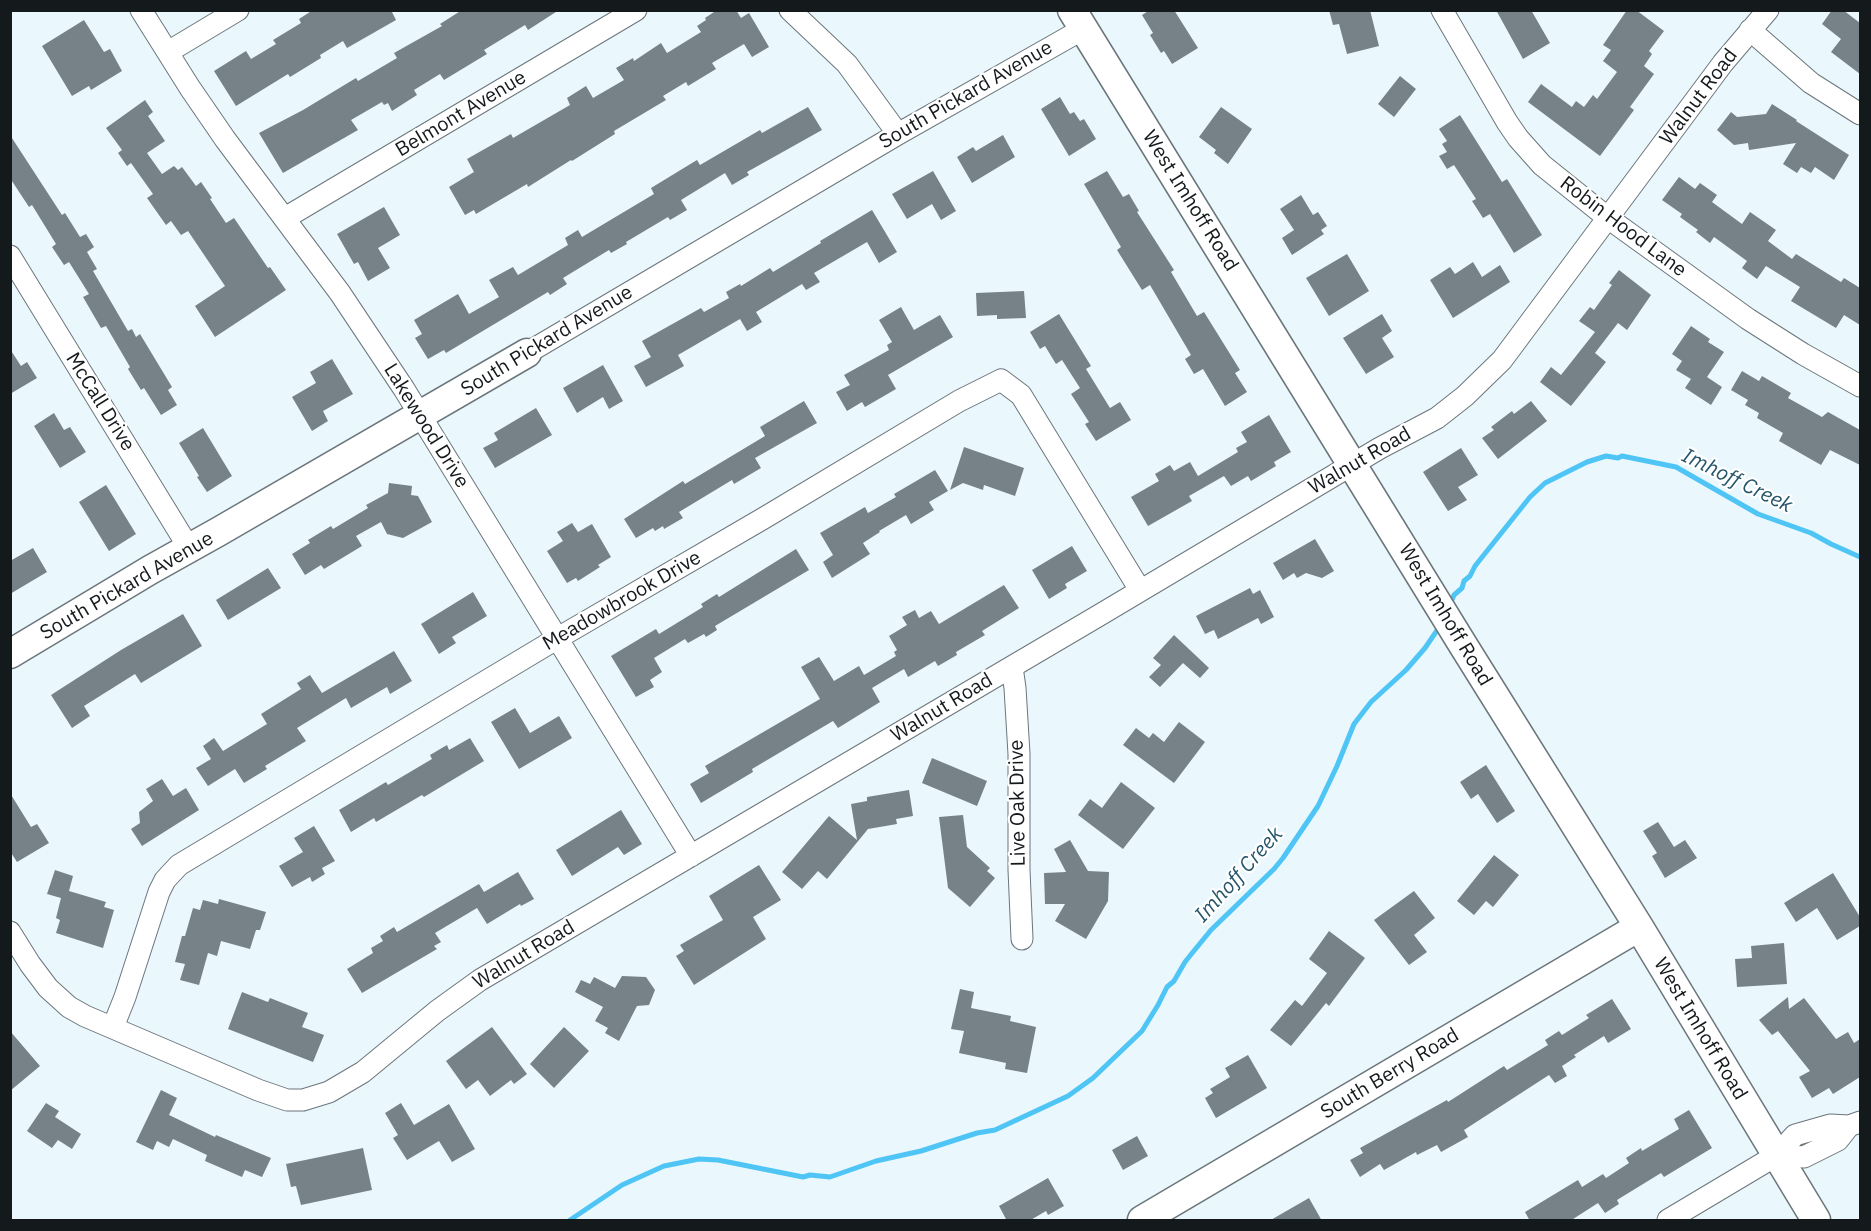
<!DOCTYPE html>
<html>
<head>
<meta charset="utf-8">
<style>
	body { margin:0 }
	#map { position:relative; width:1871px; height:1231px; overflow:hidden; background:#eaf7fd; font-family:"IBM Plex Sans",sans-serif }
	canvas { display:block }
	.frame { position:absolute; inset:0; border:12px solid #14191b; pointer-events:none }
</style>
</head>
<body>
<div id="map">
<canvas width="1871" height="1231"></canvas>
<div class="frame"></div>
</div>
<script>
const context = document.querySelector('canvas').getContext('2d');
context.lineJoin = 'round';
const shape = rows => new Path2D(rows.map(r => 'M' + r).join(''));
function strokePath(path, color, width, dash) { context.strokeStyle = color; context.lineWidth = width; context.lineCap = dash ? 'butt' : 'round'; context.setLineDash(dash || []); context.stroke(path); }
function fillPath(path, color) { context.fillStyle = color; context.fill(path, 'evenodd'); }
function drawText(font, color, halo, rows, align = 'center') {
  context.font = font + ' "IBM Plex Sans",sans-serif'; context.lineWidth = 4.5; context.setLineDash([]); context.textBaseline = 'middle'; context.strokeStyle = halo; context.fillStyle = color; for (const [text, x, y, turn = 0] of rows) {
    context.save(); context.translate(x, y); context.rotate((+turn || 0) * Math.PI / 180); context.textAlign = isNaN(turn) ? turn : align; if (halo) context.strokeText(text, 0, 0); context.fillText(text, 0, 0); context.restore();
  }
}
strokePath(shape([
	[1449,607,1454,595,1462,588,1464,581,1470,576,1475,566,1530,497,1545,483,1587,462,1606,456,1618,458,1622,456,1676,467,1758,514,1811,533,1831,544,1860,557],
	[570,1220,622,1185,664,1166,699,1159,718,1160,803,1177,810,1175,830,1177,876,1161,921,1151,977,1133,995,1130,1068,1096,1093,1078,1142,1031,1158,1005,1167,987,1174,981,1185,962,1193,952,1211,930,1274,869,1283,858,1318,806,1337,766,1354,724,1371,702,1406,670,1425,648,1440,626]
]), '#4fc5f6', 5);
fillPath(shape([
	[313,10,391,10,396,20,347,48,343,41,320,55,321,58,290,77,288,74,236,106,214,71,246,51,251,59,276,44,273,40,301,23,299,19],
	[462,10,559,10,528,30,525,25,484,50,487,54,444,80,440,74,414,90,417,95,392,111,388,103,384,105,382,102,351,120,358,130,283,173,259,133,303,110,356,78,358,81,397,58,394,53,442,26,440,24],
	[717,10,736,10,741,18,749,13,769,47,752,57,744,44,712,63,716,69,688,86,686,82,663,96,666,100,614,131,615,134,572,161,571,160,528,187,527,184,476,214,474,210,465,215,449,187,474,172,467,159,511,134,513,138,570,105,567,98,586,86,593,98,624,80,616,68,633,58,634,61,661,43,667,53,701,32,697,26,706,20,705,18],
	[1150,10,1174,10,1198,48,1172,64,1164,51,1161,53,1150,35,1153,33,1142,15],
	[1329,10,1370,10,1379,46,1347,54,1339,24,1333,25],
	[1496,10,1531,10,1550,43,1523,59],
	[1627,10,1636,10,1664,31,1649,51,1652,54,1644,66,1654,74,1630,107,1634,110,1600,156,1528,102,1541,84,1572,107,1576,101,1584,107,1593,95,1597,99,1617,72,1603,61,1611,50,1603,45],
	[1832,10,1843,10,1860,23,1860,74,1831,52,1841,39,1822,24],
	[84,20,104,52,110,49,122,71,91,90,89,86,72,96,42,46],
	[1400,76,1416,89,1394,117,1378,104],
	[1060,97,1070,114,1074,112,1080,121,1084,119,1096,139,1069,156,1041,109],
	[145,100,153,112,148,116,165,141,147,153,162,174,174,166,178,170,182,167,196,186,201,182,212,198,210,199,226,223,234,218,268,268,270,267,286,290,215,337,195,306,225,286,188,231,181,235,171,221,166,225,147,198,153,194,131,163,127,166,118,153,122,150,106,128],
	[1772,104,1797,120,1796,121,1849,155,1834,180,1815,167,1811,173,1801,167,1797,173,1783,164,1796,143,1749,150,1748,143,1734,145,1717,130,1731,112,1737,117,1766,114],
	[808,107,822,130,747,172,749,175,732,185,725,173,681,200,687,210,670,220,668,217,626,242,627,244,611,253,609,250,563,278,567,284,550,295,548,292,446,353,444,350,428,359,415,338,422,334,414,320,458,294,469,314,499,297,489,280,513,267,518,275,568,245,565,238,578,230,582,237,654,194,651,188,697,160,700,165,760,130,762,133],
	[1221,107,1252,129,1228,164,1214,153,1216,150,1199,137],
	[1460,115,1502,182,1507,179,1542,235,1514,253,1490,214,1483,218,1472,201,1476,199,1454,165,1447,169,1439,156,1447,152,1442,144,1447,141,1439,129],
	[10,135,62,215,65,213,80,237,86,234,94,247,87,252,97,269,93,271,128,331,132,329,136,337,140,334,172,387,168,390,177,405,161,415,144,388,141,390,128,369,130,367,106,326,101,328,83,297,89,294,69,262,64,265,52,247,56,244,32,205,29,207,10,178],
	[1003,135,1015,157,972,183,957,157,973,147,976,151],
	[933,171,956,211,941,220,932,204,907,219,892,194],
	[1107,171,1123,197,1129,194,1139,211,1137,212,1174,270,1171,272,1197,316,1204,312,1240,370,1235,373,1247,392,1225,406,1203,369,1194,374,1185,359,1191,355,1150,285,1142,290,1117,250,1121,247,1084,184],
	[1679,177,1695,189,1700,183,1717,195,1712,202,1742,224,1750,212,1776,230,1768,241,1792,259,1796,254,1841,282,1844,278,1860,288,1860,325,1844,315,1836,328,1791,301,1800,287,1766,266,1757,279,1742,268,1747,261,1714,237,1710,243,1696,232,1698,230,1680,217,1682,214,1662,200],
	[1301,195,1313,215,1318,212,1327,226,1321,230,1324,234,1292,255,1282,238,1294,230,1280,209],
	[384,207,400,235,378,248,390,268,368,281,358,262,354,264,337,234],
	[872,210,897,252,879,263,867,242,814,273,820,282,806,290,802,284,756,312,762,322,747,331,740,319,678,355,684,366,646,387,634,366,651,357,642,341,701,308,704,312,729,298,726,292,740,284,741,286,770,268,773,272,821,243,820,241],
	[1347,254,1369,291,1329,316,1306,278],
	[1473,262,1482,277,1500,265,1510,282,1453,318,1430,280,1450,267,1455,274],
	[1619,270,1651,295,1627,330,1618,323,1595,353,1606,362,1571,406,1540,382,1551,367,1561,375,1595,332,1579,321,1590,307,1594,310,1612,285,1609,283],
	[1024,291,1026,318,997,319,997,315,977,316,976,293],
	[901,307,914,330,940,315,953,337,888,375,896,389,865,407,862,402,847,411,836,392,850,385,844,375,889,350,887,345,892,342,879,320],
	[1059,314,1091,366,1086,369,1110,408,1120,402,1131,420,1096,441,1085,424,1089,422,1071,394,1080,388,1062,360,1056,364,1045,346,1040,349,1030,332],
	[1382,314,1392,331,1382,338,1394,357,1366,374,1343,338],
	[1691,326,1710,339,1708,342,1724,352,1707,377,1722,387,1711,405,1685,388,1691,379,1676,370,1682,361,1672,354],
	[10,349,21,366,27,362,37,378,10,394],
	[332,359,353,394,323,411,328,421,312,431,292,397,316,383,310,372],
	[603,365,623,401,609,409,603,397,577,413,563,388],
	[1742,371,1759,381,1762,376,1791,393,1788,398,1822,417,1828,412,1860,430,1860,465,1830,450,1821,465,1779,441,1783,433,1757,418,1759,413,1745,405,1748,400,1731,390],
	[804,401,817,423,755,458,761,468,734,484,732,480,679,512,683,518,664,529,663,526,655,531,653,528,636,538,624,519,683,481,685,484,765,436,760,427],
	[1531,401,1547,421,1498,459,1482,438,1494,430,1491,427,1512,411,1514,414],
	[536,408,552,435,495,468,483,448,498,440,494,433],
	[54,413,64,430,70,427,86,452,60,468,34,426],
	[1269,415,1291,452,1274,462,1276,466,1251,481,1248,476,1231,486,1224,476,1189,496,1192,501,1148,526,1131,497,1159,481,1155,474,1170,465,1174,471,1190,462,1198,476,1238,452,1236,448,1247,442,1241,432],
	[203,428,232,476,207,492,197,477,199,476,179,443],
	[964,447,1024,468,1015,496,984,485,983,490,963,483,950,490],
	[1461,448,1478,475,1458,487,1467,500,1448,511,1423,472],
	[935,470,948,491,929,502,934,510,911,524,906,515,879,531,880,532,863,543,870,554,832,578,823,562,833,555,820,533,865,507,868,513,896,497,894,494],
	[389,483,412,486,411,495,418,496,432,522,403,538,387,534,381,522,356,536,362,546,324,569,321,565,305,575,292,554,310,543,308,540,331,526,333,529,368,508,366,505,388,493],
	[106,485,136,534,109,551,79,502],
	[572,523,578,532,592,524,611,557,598,565,600,567,578,581,576,578,567,583,547,551,563,541,557,532],
	[1315,539,1334,571,1322,578,1306,573,1297,578,1294,573,1283,580,1273,563],
	[1072,546,1087,571,1065,584,1067,588,1049,599,1032,570],
	[33,548,47,572,10,594,10,561],
	[796,549,809,570,715,626,717,630,706,637,704,634,688,643,685,639,654,658,662,672,650,680,654,687,636,697,611,656,656,629,659,634,703,607,701,604,717,594,719,597],
	[268,568,281,588,228,620,216,600],
	[1004,585,1019,608,982,631,985,635,956,652,957,655,938,666,935,661,908,677,904,669,872,688,880,702,838,728,833,721,752,769,753,772,701,803,690,784,709,773,705,766,820,699,801,667,819,657,834,681,859,666,864,675,896,656,894,652,897,650,889,636,907,625,902,617,915,610,919,618,931,611,939,624],
	[1250,588,1253,594,1260,590,1274,617,1261,624,1258,618,1218,639,1214,630,1205,634,1196,616],
	[473,592,487,616,452,637,456,643,439,654,421,624],
	[183,614,202,646,141,683,135,674,84,706,90,716,72,728,51,695,121,650],
	[1174,635,1209,668,1200,678,1183,663,1160,687,1149,677,1161,665,1153,658],
	[394,651,412,681,390,694,387,687,351,708,346,698,297,728,306,741,265,766,267,769,244,783,235,769,208,786,196,768,211,759,203,746,214,738,223,751,267,724,261,714,301,689,297,683,310,675,322,693],
	[515,708,530,733,559,716,572,738,519,769,491,722],
	[1179,722,1205,742,1174,783,1123,745,1136,728,1149,738,1153,733,1164,742],
	[470,738,484,761,424,797,422,795,376,822,374,818,351,832,339,810,386,782,388,785,432,759,430,755,447,745,449,750],
	[932,758,987,781,977,806,922,783],
	[1486,765,1515,811,1497,823,1478,794,1471,799,1460,782],
	[162,779,173,796,186,788,199,810,142,846,131,829,140,823,139,812,153,801,146,789],
	[1121,782,1155,808,1123,849,1078,815,1090,799,1102,808],
	[909,790,913,816,896,819,897,824,868,829,827,879,818,871,802,889,782,872,829,816,857,840,851,804,867,801,867,797],
	[10,793,31,827,37,824,49,843,17,862,10,851],
	[621,810,642,844,624,855,618,847,572,876,556,850],
	[963,815,967,847,990,868,987,871,995,878,970,907,948,888,939,817],
	[1658,822,1674,847,1685,840,1697,858,1665,878,1652,856,1657,853,1643,831],
	[314,826,335,861,322,868,325,874,312,882,310,877,292,887,279,866,303,852,294,838],
	[1070,840,1088,871,1109,872,1108,901,1086,939,1055,921,1065,904,1045,904,1044,873,1066,872,1054,849],
	[1494,855,1519,875,1493,907,1486,901,1474,915,1457,901],
	[759,865,781,900,753,917,766,939,694,985,676,956,684,951,680,945,723,920,709,896],
	[55,870,73,876,69,891,106,902,104,907,114,910,103,948,56,933,60,920,56,918,61,898,47,894],
	[518,872,534,899,521,906,520,904,487,924,477,908,435,933,441,942,434,946,437,949,362,993,347,969,373,953,371,948,383,941,380,936,394,927,397,932,479,884,484,892],
	[1833,873,1860,917,1860,926,1837,940,1817,908,1796,922,1784,903],
	[1414,891,1435,918,1414,935,1427,952,1409,965,1374,920],
	[219,899,266,912,260,930,256,930,250,949,221,941,217,956,208,953,199,985,180,980,185,964,175,962,182,936,185,936,193,908,200,910,203,900,218,904],
	[1329,931,1365,958,1329,1006,1326,1003,1291,1046,1270,1030,1295,1000,1302,1006,1327,973,1309,959],
	[1784,943,1787,984,1737,987,1735,959,1752,958,1751,946],
	[622,976,646,977,655,990,649,1005,637,1006,619,1041,605,1033,608,1028,595,1021,603,1007,575,992,581,980,590,984,594,977,615,988],
	[960,989,974,992,971,1008,1011,1016,1010,1021,1036,1027,1027,1073,1005,1069,1006,1063,959,1053,964,1031,951,1029],
	[242,992,268,1002,270,998,308,1013,302,1027,324,1035,313,1062,228,1029],
	[1788,997,1789,1009,1804,998,1836,1039,1848,1032,1854,1043,1860,1039,1860,1077,1833,1094,1829,1088,1812,1098,1799,1077,1810,1071,1778,1031,1772,1035,1759,1020],
	[1612,999,1631,1029,1608,1043,1604,1036,1574,1055,1576,1057,1562,1066,1567,1076,1555,1083,1549,1075,1464,1130,1468,1137,1441,1152,1437,1145,1417,1155,1416,1152,1384,1170,1380,1164,1360,1177,1350,1160,1363,1153,1360,1148,1447,1100,1448,1102,1504,1066,1507,1070,1548,1045,1545,1040,1559,1031,1562,1035,1589,1018,1586,1015],
	[492,1027,527,1074,514,1084,511,1080,490,1096,478,1080,466,1089,446,1061],
	[564,1027,589,1051,554,1088,530,1064],
	[10,1031,40,1066,10,1091],
	[1248,1055,1267,1088,1216,1118,1205,1098,1213,1093,1210,1089,1230,1077,1225,1068],
	[161,1090,177,1098,169,1115,215,1137,216,1135,271,1158,262,1177,245,1170,242,1177,205,1161,207,1155,173,1139,169,1147,157,1141,153,1150,136,1142],
	[46,1103,59,1111,55,1117,81,1134,72,1149,58,1140,52,1148,27,1131],
	[401,1103,414,1125,449,1104,475,1149,452,1162,439,1141,407,1160,393,1138,398,1135,385,1113],
	[1689,1110,1712,1148,1664,1177,1661,1173,1617,1200,1619,1204,1605,1213,1598,1203,1570,1221,1530,1221,1525,1212,1578,1180,1582,1187,1603,1174,1606,1178,1629,1163,1626,1158,1641,1148,1642,1151,1679,1129,1674,1119],
	[1137,1136,1148,1156,1123,1170,1112,1150],
	[363,1148,372,1190,301,1205,296,1186,291,1187,286,1164],
	[1048,1178,1064,1206,1048,1215,1046,1211,1029,1221,1007,1221,999,1206],
	[1309,1198,1322,1221,1269,1221]
]), '#778288');
const street = shape([
	[141,10,190,88,225,139,340,293,404,389,691,856],
	[790,10,847,64,898,134],
	[1442,10,1507,122,1518,138,1542,165,1608,218,1748,319,1803,354,1860,386],
	[1750,30,1811,83,1860,114],
	[168,52,238,10],
	[285,218,636,10],
	[10,256,189,548],
	[527,353,898,134,1083,29],
	[1012,667,1015,688,1019,754,1019,870,1022,939],
	[10,932,30,964,48,988,69,1007,85,1016,258,1090,287,1100,303,1100,329,1092,363,1072,437,1011,480,980,1098,616,1380,448,1437,418,1465,396,1502,360,1723,63,1768,10],
	[113,1027,125,997,159,892,165,880,179,865,558,638,764,518,959,401,1001,380,1021,395,1140,590],
	[1777,1155,1804,1157,1838,1140,1849,1126],
	[1668,1220,1777,1155,1795,1135,1830,1125,1849,1126,1860,1122]
]);
const secondary = shape([
	[1072,10,1463,645,1639,927,1816,1220],
	[10,654,150,570,218,532,527,353],
	[1142,1220,1639,927]
]);
strokePath(street, '#6b767b', 23);
strokePath(secondary, '#6b767b', 31);
strokePath(street, '#fff', 21);
strokePath(secondary, '#fff', 28);
drawText('20px', '#14191b', '#fff', [
	["South Pickard Avenue",966,95,-30],
	["Walnut Road",1699,97,-53],
	["Belmont Avenue",461,114,-31],
	["West Imhoff Road",1190,201,58],
	["Robin Hood Lane",1623,227,37],
	["South Pickard Avenue",547,341,-31],
	["McCall Drive",100,402,58],
	["Lakewood Drive",426,426,58],
	["Walnut Road",1360,461,-30],
	["South Pickard Avenue",127,586,-30],
	["Meadowbrook Drive",622,601,-30],
	["West Imhoff Road",1445,615,59],
	["Walnut Road",942,708,-31],
	["Live Oak Drive",1018,803,-91],
	["Walnut Road",524,955,-31],
	["West Imhoff Road",1700,1029,59],
	["South Berry Road",1390,1074,-31]
]);
drawText('italic 21px', '#26566b', '#fff', [
	["Imhoff Creek",1737,481,26],
	["Imhoff Creek",1239,875,-48]
]);
</script>
</body>
</html>
